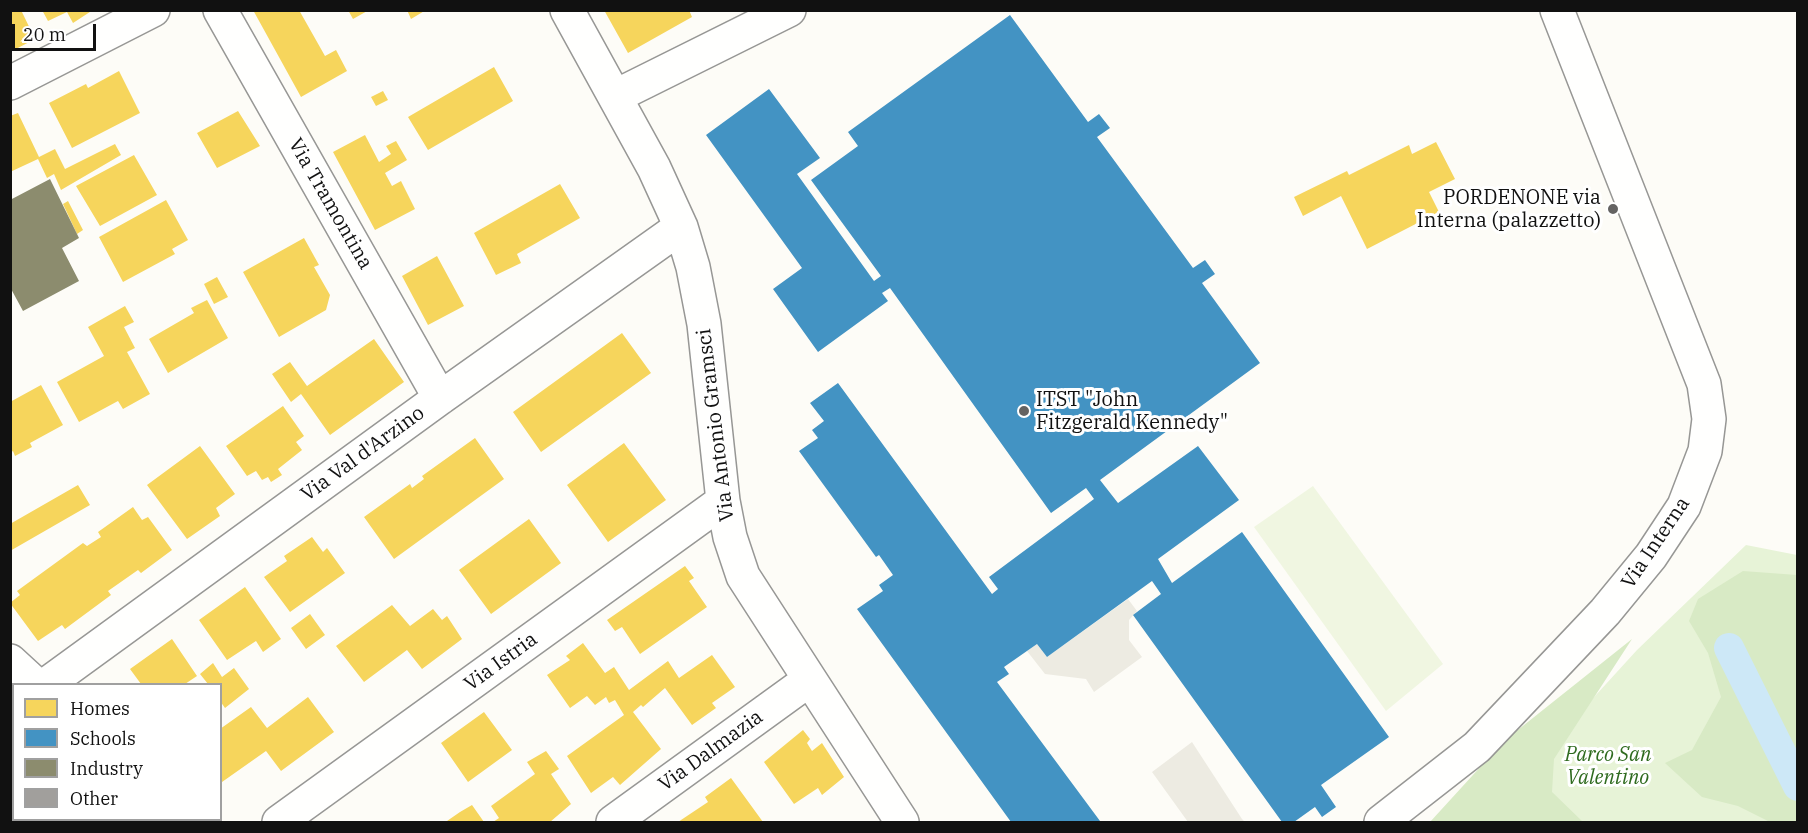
<!DOCTYPE html>
<html>
<head>
<meta charset="utf-8">
<style>
	body { margin:0 }
	#map { position:relative; width:1808px; height:833px; overflow:hidden; background:#fdfcf7; font-family:"IBM Plex Serif",serif }
	canvas { display:block }
	.frame { position:absolute; inset:0; border:12px solid #111; pointer-events:none }
	.legend { position:absolute; left:12px; top:683px; width:210px; height:138px; box-sizing:border-box; background:#fff; border:2px solid #a0a0a0; margin:0; padding:8px 10px; list-style:none; font-size:18px; color:#111 }
	.legend li { display:flex; align-items:center; gap:12px; height:30px }
	.legend b { width:30px; border:2px solid #a0a0a0 }
	.scale { position:absolute; left:12px; top:24px; width:84px; height:27px; box-sizing:border-box; border:3px solid #111; border-top:0; padding-left:8px; font-size:18px; line-height:21px; white-space:nowrap; color:#111; -webkit-text-stroke:4px #fff; paint-order:stroke }
</style>
</head>
<body>
<div id="map">
<canvas width="1808" height="833"></canvas>
<div class="frame"></div>
<ul class="legend">
<li><b style="height:16px;background:#f6d55c"></b>Homes</li>
<li><b style="height:16px;background:#4393c3"></b>Schools</li>
<li><b style="height:16px;background:#8c8c6e"></b>Industry</li>
<li><b style="height:16px;background:#a19f9c"></b>Other</li>
</ul>
<div class="scale">20 m</div>
</div>
<script>
const context = document.querySelector('canvas').getContext('2d');
context.lineJoin = 'round';
function fillPath(path, color) { context.fillStyle = color; context.fill(path, 'evenodd'); }
const shape = rows => new Path2D(rows.map(r => 'M' + r).join(''));
function strokePath(path, color, width, dash) { context.strokeStyle = color; context.lineWidth = width; context.lineCap = dash ? 'butt' : 'round'; context.setLineDash(dash || []); context.stroke(path); }
function drawText(font, color, halo, rows, align = 'center') {
  context.font = font + ' "IBM Plex Serif",serif'; context.lineWidth = 6; context.setLineDash([]); context.textBaseline = 'middle'; context.strokeStyle = halo; context.fillStyle = color; for (const [text, x, y, turn = 0] of rows) {
    context.save(); context.translate(x, y); context.rotate((+turn || 0) * Math.PI / 180); context.textAlign = isNaN(turn) ? turn : align; if (halo) context.strokeText(text, 0, 0); context.fillText(text, 0, 0); context.restore();
  }
}
fillPath(shape([
	[1746,545,1797,555,1797,822,1474,822,1533,764,1637,650]
]), '#e7f3d7');
fillPath(shape([
	[1743,571,1797,575,1797,822,1770,822,1738,806,1702,797,1665,763,1692,750,1721,697,1708,653,1689,621,1698,599],
	[1632,639,1554,759,1552,792,1583,822,1430,822,1504,741]
]), '#d8eac5');
fillPath(shape([
	[1313,486,1443,664,1386,711,1254,527]
]), '#f0f6e1');
fillPath(shape([
	[1128,599,1137,611,1129,620,1129,640,1142,657,1094,692,1086,679,1045,674,1027,651,1037,644,1047,657],
	[1192,742,1242,819,1245,822,1188,822,1152,772]
]), '#edebe2');
fillPath(shape([
	[14,10,21,10,35,39,14,50,10,45,10,12],
	[42,10,93,10,73,23,67,12,48,21],
	[253,10,299,10,325,56,336,50,347,71,301,97],
	[348,10,369,10,353,19],
	[407,10,426,10,411,19],
	[604,10,689,10,692,17,628,53],
	[494,67,513,101,428,150,408,117],
	[119,71,140,113,72,148,49,103,86,84,88,88],
	[383,91,388,100,376,106,371,97],
	[238,111,260,146,217,168,197,133],
	[18,113,39,157,55,149,65,169,115,144,121,155,61,190,54,174,47,178,38,159,10,172,10,116],
	[365,135,379,162,391,154,386,146,396,141,407,160,385,173,392,186,401,181,415,209,375,230,333,152],
	[1436,142,1455,179,1429,192,1439,212,1367,249,1341,196,1303,216,1294,197,1347,171,1349,175,1409,145,1412,154],
	[134,155,157,195,100,226,76,186],
	[560,184,580,218,517,254,521,263,496,275,474,233],
	[166,200,188,240,172,249,175,254,123,282,99,237],
	[68,201,83,230,77,234,63,204],
	[304,238,319,265,314,267,330,295,326,310,279,337,243,272],
	[437,256,464,306,428,325,402,276],
	[217,277,228,297,214,304,204,284],
	[207,300,228,338,168,373,149,339,194,313,191,308],
	[125,306,134,322,124,327,135,348,127,352,150,394,123,409,118,401,79,422,57,382,104,356,88,327],
	[622,333,651,373,541,452,513,412],
	[374,339,404,382,330,435,301,394,291,402,272,374,290,362,307,386],
	[41,385,63,425,30,443,32,447,15,456,13,451,10,453,10,402],
	[283,406,304,436,296,442,302,450,278,469,282,475,271,482,268,477,262,480,256,471,247,476,226,446],
	[475,438,504,479,394,559,364,517,410,484,412,488,424,479,422,476],
	[624,443,666,500,608,542,567,485],
	[200,446,235,494,216,508,220,516,187,539,147,485],
	[78,485,90,505,10,551,10,524],
	[133,507,142,520,148,517,172,550,141,573,138,570,108,591,111,595,65,629,62,625,38,641,10,603,20,595,17,591,83,543,87,546,101,537,98,532],
	[529,519,561,563,491,614,459,570],
	[312,537,323,552,327,548,345,573,290,612,264,577,287,561,284,556],
	[685,566,694,578,689,581,707,607,640,654,622,627,615,631,607,620],
	[245,587,281,639,263,652,256,641,227,660,199,620],
	[392,605,410,626,433,609,442,620,447,616,462,639,422,669,407,650,364,682,336,646],
	[310,614,325,635,306,649,291,628],
	[172,639,197,676,185,684,141,684,130,669],
	[583,643,605,673,614,667,629,690,668,661,679,678,712,655,735,687,712,703,716,708,692,725,665,688,643,707,641,705,633,712,661,749,620,785,613,777,591,793,567,756,624,715,615,700,609,703,606,697,595,705,587,696,570,708,547,675,570,660,566,656],
	[213,663,222,677,234,668,249,689,225,708,220,701,220,684,208,684,200,674],
	[308,697,334,732,281,771,266,751,222,782,220,729,251,707,267,728],
	[484,712,512,750,468,782,441,743],
	[803,730,810,739,807,743,812,751,822,743,844,777,822,795,818,788,794,804,764,762],
	[546,751,559,769,551,774,571,804,550,822,493,822,499,818,491,806,535,774,527,762],
	[731,778,763,822,678,822,708,802,705,797],
	[472,805,484,822,447,821,460,812]
]), '#f6d55c');
fillPath(shape([
	[1010,15,1088,122,1099,114,1110,128,1097,137,1193,268,1205,260,1215,274,1202,283,1260,363,1100,480,1118,503,1198,446,1239,500,1158,559,1172,583,1242,532,1389,737,1321,785,1336,807,1322,817,1315,807,1294,822,1282,822,1133,615,1161,594,1152,581,1047,657,1037,644,1004,667,1009,674,997,682,1100,821,1098,822,1011,822,857,609,883,591,879,585,893,575,879,555,876,557,799,451,818,438,812,430,824,421,810,403,838,383,992,594,998,589,989,577,1094,499,1086,488,1051,513,890,288,882,293,888,301,818,352,773,289,802,268,706,135,769,89,820,158,797,174,874,281,881,276,811,180,858,146,848,132]
]), '#4393c3');
fillPath(shape([
	[50,179,79,238,62,248,79,281,23,311,10,287,10,200]
]), '#8c8c6e');
strokePath(shape([
	[1729,648,1798,786]
]), '#cde8f7', 30);
fillPath(shape([
	[14,778,14,820,64,820,66,822,10,822,10,780]
]), '#a19f9c');
const minor = shape([
	[220,10,440,398],
	[567,10,654,168,681,227,693,267,704,324,723,501,730,537,743,576,902,822],
	[10,83,153,10],
	[616,96,789,10],
	[10,661,35,684],
	[47,684,440,398,681,227],
	[10,711,14,709],
	[199,820,200,822],
	[279,822,723,501],
	[613,822,809,680],
	[1381,822,1477,747,1605,612,1651,556,1684,506,1705,451,1709,419,1704,384,1557,10]
]);
strokePath(minor, '#979795', 36);
strokePath(minor, '#fffffe', 33);
for (const [x, y, r, color] of [
	[1613,209,6,"#646362"],
	[1024,411,6,"#646362"]
]) { const dot = new Path2D(); dot.arc(x, y, r, 0, 2 * Math.PI); context.fillStyle = color; context.fill(dot); strokePath(dot, '#fff', 2); }
drawText('20px', '#111', '#fff', [
	["PORDENONE via",1601,198],
	["Interna (palazzetto)",1601,221],
	["ITST \"John",1036,400,"left"],
	["Fitzgerald Kennedy\"",1036,423,"left"]
], 'right');
drawText('20px', '#111', '#fff', [
	["Via Tramontina",330,204,60],
	["Via Antonio Gramsci",716,425,-97],
	["Via Val d'Arzino",363,454,-36],
	["Via Interna",1656,543,-56],
	["Via Istria",501,662,-36],
	["Via Dalmazia",711,751,-36]
]);
drawText('italic 20px', '#2f6b1f', '#fff', [
	["Parco San",1608,755],
	["Valentino",1608,778]
]);
</script>
</body>
</html>
